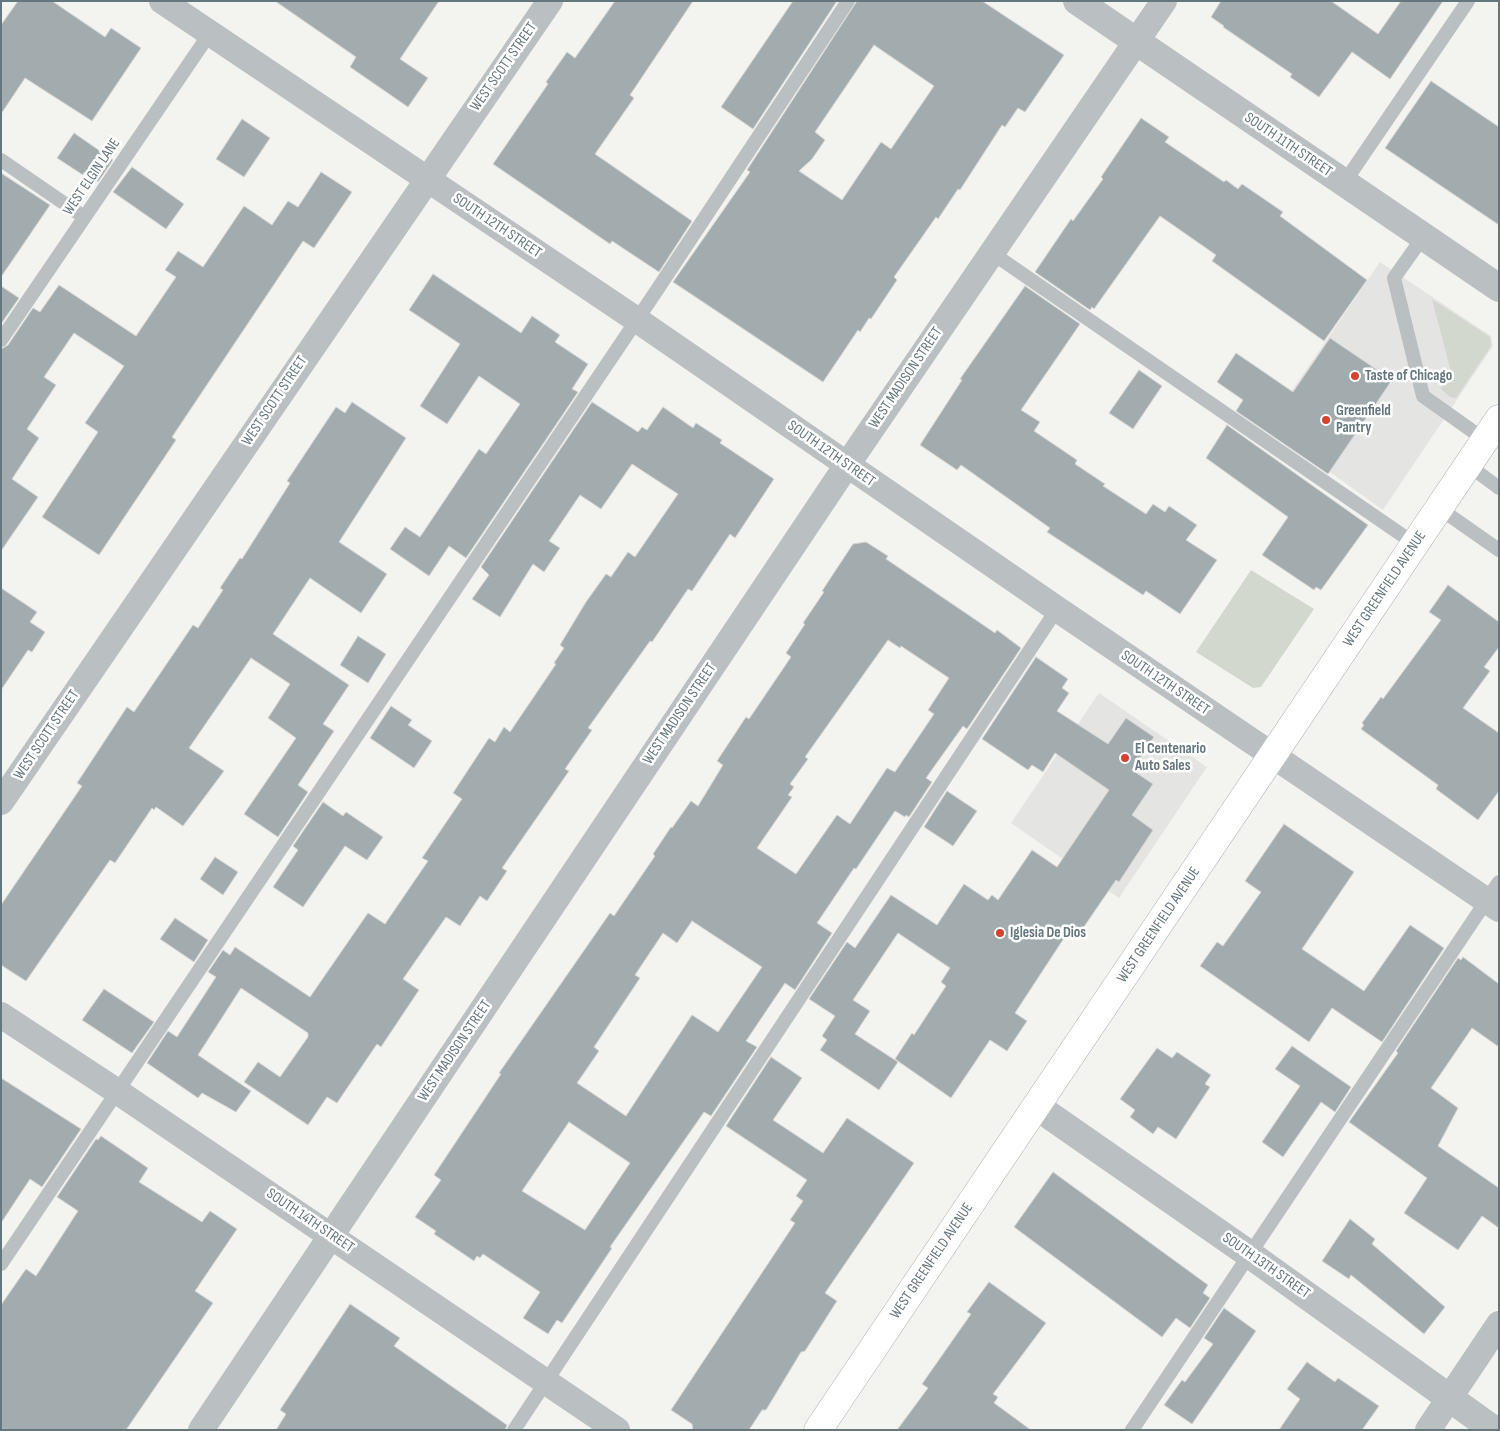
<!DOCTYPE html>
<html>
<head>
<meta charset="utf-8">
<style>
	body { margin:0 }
	#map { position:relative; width:1500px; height:1431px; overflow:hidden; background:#f3f3ef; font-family:"Sofia Sans Condensed",sans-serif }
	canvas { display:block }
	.frame { position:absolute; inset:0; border:2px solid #64767e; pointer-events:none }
</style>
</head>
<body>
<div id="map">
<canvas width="1500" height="1431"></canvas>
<div class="frame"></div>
</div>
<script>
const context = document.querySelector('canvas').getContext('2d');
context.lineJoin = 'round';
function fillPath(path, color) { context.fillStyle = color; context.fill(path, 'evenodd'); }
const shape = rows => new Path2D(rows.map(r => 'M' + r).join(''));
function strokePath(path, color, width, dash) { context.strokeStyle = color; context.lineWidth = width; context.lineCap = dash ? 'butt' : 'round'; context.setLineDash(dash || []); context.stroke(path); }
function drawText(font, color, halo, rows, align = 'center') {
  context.font = font + ' "Sofia Sans Condensed",sans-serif'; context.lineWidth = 5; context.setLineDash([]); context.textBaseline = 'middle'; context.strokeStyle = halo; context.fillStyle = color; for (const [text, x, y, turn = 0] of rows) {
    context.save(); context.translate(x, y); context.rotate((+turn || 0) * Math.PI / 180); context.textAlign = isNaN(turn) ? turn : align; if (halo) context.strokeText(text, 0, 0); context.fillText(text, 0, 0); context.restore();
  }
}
fillPath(shape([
	[1380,262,1491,336,1493,346,1383,510,1267,427],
	[1099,693,1207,767,1119,898,1011,823]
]), '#e4e4e3');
fillPath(shape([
	[1432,299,1490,337,1491,346,1456,398,1450,397,1440,388,1452,376],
	[1251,570,1314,609,1261,687,1253,688,1196,652]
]), '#d3d8cf');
const building = shape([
	[18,1,52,1,105,37,111,28,141,48,92,121,25,78,1,114,1,25,18,1],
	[275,1,439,1,400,59,428,78,408,107,350,67,356,57,275,1],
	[615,1,693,1,630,95,634,98,595,154,692,221,659,272,612,241,610,244,493,164,548,84,546,82,567,52,575,58,615,1],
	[793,1,837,1,753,129,721,107,793,1],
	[857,1,982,1,1064,55,1025,112,1018,108,1005,127,1002,125,960,190,958,189,938,219,936,217,894,277,897,280,871,319,869,318,860,332,858,330,823,382,673,282,750,172,747,170,857,1],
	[874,45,934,86,891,149,881,142,842,200,799,171,812,159,825,140,815,132,874,45],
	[1221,1,1331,1,1378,34,1401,1,1443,1,1390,79,1352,52,1319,97,1290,77,1292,74,1223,27,1224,26,1211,17,1221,1],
	[1431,81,1499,127,1499,225,1385,148,1431,81],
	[1141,118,1169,137,1165,142,1224,182,1226,180,1238,189,1242,184,1283,212,1280,216,1367,280,1324,341,1212,261,1216,255,1160,216,1094,309,1092,307,1090,310,1035,272,1071,219,1073,221,1103,179,1101,177,1141,118],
	[242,119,270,138,244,177,216,159,242,119],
	[74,133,113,160,98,182,84,172,83,175,57,158,74,133],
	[132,167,184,204,166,229,113,192,132,167],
	[321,172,352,192,314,248,303,241,172,437,176,440,99,555,42,517,98,432,85,423,124,366,74,333,44,377,56,385,27,429,39,438,12,479,38,497,1,551,1,349,8,345,33,308,40,312,59,285,136,336,176,277,165,270,178,251,203,267,244,206,272,225,288,201,298,207,321,172],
	[1,173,50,205,1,277,1,173],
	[433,274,521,333,532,316,560,335,555,342,588,364,572,389,578,392,466,558,449,546,429,576,390,549,405,527,420,537,479,449,486,454,520,404,479,376,447,424,420,406,460,344,409,310,433,274],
	[1,286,19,298,1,324,1,286],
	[1025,286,1080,324,1021,410,1040,422,1034,431,1077,460,1075,464,1105,484,1103,486,1146,514,1153,504,1165,512,1169,506,1197,525,1186,540,1217,560,1180,614,1146,591,1143,595,1047,532,1050,528,961,465,957,470,920,445,962,380,960,379,1025,286],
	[1330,338,1392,380,1328,474,1236,411,1243,400,1217,382,1236,353,1293,392,1330,338],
	[1139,370,1162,386,1133,429,1109,413,1139,370],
	[352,402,406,438,339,542,387,574,361,613,310,578,273,634,349,685,323,724,334,731,298,785,308,792,278,837,244,814,296,738,268,718,290,684,251,658,189,748,224,771,183,826,156,807,154,810,152,808,115,863,110,860,26,981,1,965,1,905,82,786,77,783,127,707,134,712,193,625,198,628,223,590,220,588,240,558,242,559,290,483,287,481,336,407,345,413,352,402],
	[592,402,638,432,642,427,647,430,663,407,693,428,696,423,722,440,720,443,774,479,735,538,730,534,692,591,688,589,652,642,650,641,588,728,592,730,565,769,569,771,502,868,507,871,487,901,480,896,460,926,446,917,403,979,419,990,381,1047,377,1044,337,1103,327,1097,308,1125,244,1082,258,1062,280,1077,308,1037,308,1033,241,988,198,1055,251,1091,236,1112,202,1093,198,1098,147,1063,168,1031,177,1037,216,977,208,972,223,950,230,955,235,947,310,997,368,913,385,924,428,861,422,858,462,799,453,793,489,738,495,742,504,727,510,732,556,664,554,663,564,648,560,645,586,602,606,574,611,577,628,552,635,557,678,494,632,464,601,509,580,495,549,541,560,548,544,572,533,564,500,617,472,599,489,575,481,567,592,402],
	[1227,425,1368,525,1321,590,1316,587,1314,590,1262,555,1288,517,1206,458,1227,425],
	[866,542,888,556,886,559,995,633,997,630,1021,648,967,729,963,726,926,778,932,782,909,817,906,815,905,817,895,811,856,869,854,868,817,923,832,933,795,990,785,983,746,1041,757,1047,711,1116,704,1112,610,1247,612,1248,562,1323,557,1320,548,1334,523,1318,540,1292,483,1254,480,1258,477,1256,474,1261,434,1234,436,1231,415,1217,441,1180,434,1175,501,1074,499,1073,610,913,614,916,655,856,653,854,671,827,672,828,691,801,698,806,723,765,717,761,746,717,749,719,791,657,786,653,805,624,803,623,824,592,822,591,853,544,866,542],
	[888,640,900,648,901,646,949,678,928,710,934,714,895,772,887,768,850,824,837,815,796,874,757,848,792,797,788,795,794,787,790,784,808,759,805,757,888,640],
	[692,921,762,967,718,1032,692,1015,626,1116,577,1083,599,1051,594,1047,640,978,635,975,663,933,677,943,692,921],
	[569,1122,630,1163,585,1230,522,1191,569,1122],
	[1448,585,1499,622,1499,647,1484,667,1490,671,1463,708,1499,733,1499,791,1478,820,1436,789,1438,785,1361,729,1364,725,1362,723,1381,697,1383,699,1441,620,1429,612,1448,585],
	[1,588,37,612,30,622,45,632,32,652,28,650,1,690,1,588],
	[358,636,386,654,368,683,340,665,358,636],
	[1036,657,1068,679,1062,688,1069,693,1057,711,1108,744,1126,718,1154,737,1132,770,1153,784,1132,815,1153,830,1119,882,1116,880,1079,934,1070,929,1015,1013,1027,1021,1007,1051,990,1040,951,1098,895,1059,912,1033,914,1035,946,986,941,982,950,968,898,933,853,1000,870,1011,855,1034,898,1062,879,1090,820,1050,827,1040,822,1036,835,1016,809,999,847,942,855,948,891,895,937,925,964,884,988,900,992,895,998,900,1032,850,1057,867,1109,790,1055,753,1043,772,1032,765,1028,770,982,739,1036,657],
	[391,706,412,720,408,725,432,741,414,768,370,738,391,706],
	[947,791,977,811,953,846,924,827,947,791],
	[323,802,343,816,346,812,383,837,367,860,345,846,303,907,273,887,298,850,293,846,323,802],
	[1284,824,1354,872,1302,949,1364,991,1410,925,1444,948,1382,1042,1332,1008,1309,1042,1200,966,1217,942,1223,946,1261,892,1245,881,1284,824],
	[215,857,238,872,223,895,200,879,215,857],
	[175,918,208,940,194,962,160,939,175,918],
	[1463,957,1499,984,1499,1047,1472,1028,1431,1088,1458,1108,1438,1146,1499,1188,1499,1228,1482,1216,1458,1250,1404,1213,1427,1178,1349,1122,1398,1053,1396,1051,1458,958,1461,960,1463,957],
	[104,989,154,1022,132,1053,82,1020,104,989],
	[1292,1046,1351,1087,1335,1112,1321,1102,1283,1157,1262,1142,1300,1086,1275,1069,1292,1046],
	[1157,1048,1172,1058,1177,1052,1211,1075,1205,1084,1210,1087,1176,1139,1158,1127,1153,1134,1130,1117,1135,1110,1120,1099,1157,1048],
	[771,1057,802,1078,773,1120,823,1153,847,1118,914,1163,825,1293,837,1301,805,1351,801,1352,766,1410,762,1410,749,1430,693,1430,692,1424,671,1410,795,1223,790,1220,803,1201,796,1196,807,1180,726,1126,771,1057],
	[1,1078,81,1129,42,1187,30,1179,1,1223,1,1078],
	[101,1136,148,1168,139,1182,202,1222,210,1211,237,1229,195,1291,213,1303,126,1430,1,1430,1,1305,26,1269,36,1276,78,1211,57,1197,96,1139,98,1140,101,1136],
	[1053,1172,1208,1285,1203,1293,1210,1298,1190,1328,1176,1318,1162,1337,1014,1227,1053,1172],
	[1350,1219,1375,1239,1372,1244,1445,1307,1424,1334,1351,1275,1349,1279,1322,1261,1350,1219],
	[989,1282,1046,1323,993,1394,998,1397,994,1403,1031,1430,897,1430,928,1388,922,1384,971,1314,967,1312,989,1282],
	[350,1304,400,1338,394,1346,507,1425,505,1430,276,1430,286,1414,280,1410,350,1304],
	[1224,1308,1256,1331,1192,1424,1164,1405,1182,1380,1185,1382,1213,1344,1204,1338,1224,1308],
	[1307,1362,1335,1382,1338,1378,1379,1406,1362,1430,1279,1430,1300,1399,1287,1389,1307,1362]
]);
fillPath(building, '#a2abae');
strokePath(building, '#d4d4d2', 1);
const secondary = shape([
	[818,1430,1499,419]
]);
strokePath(secondary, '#acb3b6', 29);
strokePath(shape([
	[1,160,84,217],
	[1344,183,1468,1],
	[1423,237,1394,278,1423,396,1485,440],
	[992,253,1415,544],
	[1,340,210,33],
	[1468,465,1499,488],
	[1439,508,1499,550],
	[1,1264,657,290,848,1],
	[514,1430,1057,609],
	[1132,1430,1499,882]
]), '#babfc1', 14);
strokePath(shape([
	[162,1,637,320,1057,609,1499,909],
	[1,802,550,1],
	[1,1015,118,1092,617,1430],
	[201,1430,847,465,1164,1],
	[1428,1430,1499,1324]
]), '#babfc1', 26);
strokePath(shape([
	[1077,1,1499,288],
	[1036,1106,1249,1254,1494,1430]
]), '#babfc1', 28);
strokePath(secondary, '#fff', 28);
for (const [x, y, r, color] of [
	[1355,376,5,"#d5422e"],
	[1326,420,5,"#d5422e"],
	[1125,758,5,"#d5422e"],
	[1000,933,5,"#d5422e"]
]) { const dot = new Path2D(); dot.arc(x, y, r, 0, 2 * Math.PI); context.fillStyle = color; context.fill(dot); strokePath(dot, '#fff', 2); }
drawText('15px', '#64767e', '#fff', [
	["WEST SCOTT STREET",504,67,-55],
	["SOUTH 11TH STREET",1288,145,34],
	["WEST ELGIN LANE",92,177,-56],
	["SOUTH 12TH STREET",497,226,34],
	["WEST MADISON STREET",906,378,-56],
	["WEST SCOTT STREET",275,401,-56],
	["SOUTH 12TH STREET",831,454,35],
	["WEST GREENFIELD AVENUE",1385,589,-56],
	["SOUTH 12TH STREET",1165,683,34],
	["WEST MADISON STREET",680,714,-56],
	["WEST SCOTT STREET",47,735,-56],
	["WEST GREENFIELD AVENUE",1159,925,-56],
	["WEST MADISON STREET",455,1051,-56],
	["SOUTH 14TH STREET",310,1221,34],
	["WEST GREENFIELD AVENUE",932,1261,-56],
	["SOUTH 13TH STREET",1266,1266,35]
]);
drawText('bold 15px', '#64767e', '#fff', [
	["Taste of Chicago",1365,376],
	["Greenfield",1336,411],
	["Pantry",1336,428],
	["El Centenario",1135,749],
	["Auto Sales",1135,766],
	["Iglesia De Dios",1010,933]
], 'left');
</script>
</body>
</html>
